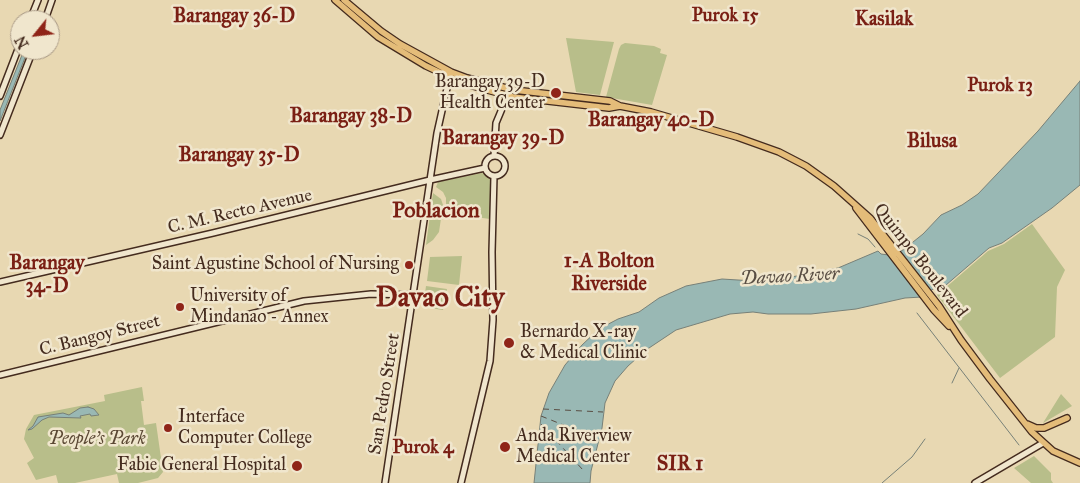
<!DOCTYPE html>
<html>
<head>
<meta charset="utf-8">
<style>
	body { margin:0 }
	#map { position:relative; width:1080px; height:483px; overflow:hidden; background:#e8d8b2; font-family:"IM FELL Great Primer",serif }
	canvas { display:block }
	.north { position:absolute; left:10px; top:10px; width:50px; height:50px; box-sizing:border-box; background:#f0e6cd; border:1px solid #ab9b87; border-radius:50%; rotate:241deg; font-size:14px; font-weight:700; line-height:20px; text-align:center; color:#442b1e }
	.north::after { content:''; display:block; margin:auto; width:18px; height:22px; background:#8f2418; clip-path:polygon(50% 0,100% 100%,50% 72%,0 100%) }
</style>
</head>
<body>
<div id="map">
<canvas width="1080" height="483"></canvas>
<div class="north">N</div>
</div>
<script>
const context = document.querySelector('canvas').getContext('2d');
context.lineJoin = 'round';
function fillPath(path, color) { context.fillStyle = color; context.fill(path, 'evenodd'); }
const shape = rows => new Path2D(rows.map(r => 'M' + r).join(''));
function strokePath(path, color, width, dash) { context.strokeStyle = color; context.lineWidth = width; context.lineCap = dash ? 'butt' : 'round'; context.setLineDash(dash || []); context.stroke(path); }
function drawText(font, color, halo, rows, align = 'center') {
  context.font = font + ' "IM FELL Great Primer",serif'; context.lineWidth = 5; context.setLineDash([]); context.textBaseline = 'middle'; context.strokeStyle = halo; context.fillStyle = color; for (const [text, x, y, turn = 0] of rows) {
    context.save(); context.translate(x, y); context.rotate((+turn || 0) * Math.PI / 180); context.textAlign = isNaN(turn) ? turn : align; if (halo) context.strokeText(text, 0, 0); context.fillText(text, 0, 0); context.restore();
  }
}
fillPath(shape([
	[566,38,614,42,600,95,576,92],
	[625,43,654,46,661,49,660,53,667,55,652,105,606,97,619,49,621,45],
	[482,173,488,175,491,181,490,219,446,213,446,198,443,192,436,187,438,182],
	[433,193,441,199,443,205,439,232,433,240,426,245],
	[1032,224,1065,270,1057,287,1055,337,1000,378,937,295,988,251,1004,244],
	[462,256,459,285,427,281,430,257],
	[426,286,447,289,443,310,423,307],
	[142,387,144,401,141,401,144,425,156,423,163,472,158,478,138,483,119,483,117,474,75,483,58,483,56,475,36,480,27,463,34,458,24,439,26,429,34,415,105,401,104,395],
	[1061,394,1072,406,1043,423],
	[1034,456,1051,473,1051,480,1053,483,1031,483,1014,468]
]), '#b8be8a');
const water = shape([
	[24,50,28,50,0,121,0,110,24,50],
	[1080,81,1080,185,1052,208,1002,243,989,248,946,285,933,289,922,297,905,298,856,309,811,314,768,314,753,312,730,314,676,330,646,350,628,366,615,381,605,403,602,428,591,471,590,483,534,483,541,416,549,393,565,365,582,345,599,329,618,319,639,312,659,298,686,286,722,279,754,281,781,279,838,268,878,251,881,254,889,255,903,250,923,234,941,215,962,205,978,194,1038,131,1080,81],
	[88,407,94,409,99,415,91,416,90,414,80,416,81,418,49,417,42,420,32,429,28,430,33,426,38,417,63,413,69,415,80,408,88,407]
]);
fillPath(water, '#99b8b4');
strokePath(water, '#778078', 1);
strokePath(shape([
	[858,234,868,239,875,247],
	[917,313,1019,445],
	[952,383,959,368],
	[882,483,912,457,925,439]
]), '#778078', 1);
strokePath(shape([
	[543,409,603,412],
	[541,416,596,438],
	[541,424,583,470,586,472]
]), '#594e44', 1, [6, 5]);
const secondary = shape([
	[30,20,38,0],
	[45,20,52,0],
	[0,96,20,44],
	[0,135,33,50],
	[494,156,496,123,509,92],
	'485 166a10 10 0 1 1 20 0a10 10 0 1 1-20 0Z',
	[0,282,213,233,430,180,485,168],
	[0,375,304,301,371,294,413,295],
	[385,483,437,133,450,75],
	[461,483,490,361,493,320,492,252,494,176],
	[975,483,1043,443]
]);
const primary = shape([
	[335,0,378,37,426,66,462,83,513,97,609,108,620,106],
	[344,0,381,31,400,44,451,72,467,78,514,90,610,101,620,106,651,112,737,137,779,152,806,166,834,186,870,218,939,306,961,340,990,379,1032,432,1053,451,1080,463],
	[856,208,934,310,949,326],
	[1027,424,1036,428,1044,428,1067,418]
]);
strokePath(secondary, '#442b1e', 8);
strokePath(primary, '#442b1e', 8);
strokePath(secondary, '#f0e6cd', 5);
strokePath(primary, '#e4bc79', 5.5);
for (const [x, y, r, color] of [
	[556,93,6,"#8f2418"],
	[409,265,5,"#8f2418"],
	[180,307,5,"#8f2418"],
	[509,343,6,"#8f2418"],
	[168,428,5,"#8f2418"],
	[505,447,6,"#8f2418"],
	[297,466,6,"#8f2418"]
]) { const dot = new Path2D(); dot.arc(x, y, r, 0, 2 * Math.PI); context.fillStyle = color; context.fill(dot); strokePath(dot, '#f0e6cd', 2); }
drawText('18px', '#442b1e', '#f0e6cd', [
	["Barangay 39-D",545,83,"right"],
	["Health Center",545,104,"right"],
	["Saint Agustine School of Nursing",399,265,"right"],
	["University of",190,297],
	["Mindanao - Annex",190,318],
	["Bernardo X-ray",520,333],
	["& Medical Clinic",520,354],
	["Interface",178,418],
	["Computer College",178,439],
	["Anda Riverview",516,437],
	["Medical Center",516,458],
	["Fabie General Hospital",286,466,"right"]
], 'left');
drawText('18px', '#442b1e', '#f0e6cd', [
	["C. M. Recto Avenue",240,212,-13],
	["Quimpo Boulevard",920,261,52],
	["C. Bangoy Street",100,336,-14],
	["San Pedro Street",385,394,-81]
]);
drawText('italic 18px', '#5b4834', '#f0e6cd', [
	["People's Park",97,440]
]);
drawText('bold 19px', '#7a1f14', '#f0e6cd', [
	["Purok 15",725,16],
	["Purok 13",1000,86],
	["Purok 4",423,448]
]);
drawText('italic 19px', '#594e44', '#f0e6cd', [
	["Davao River",790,277,-3]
]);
drawText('bold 20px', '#7a1f14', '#f0e6cd', [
	["Barangay 36-D",234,17],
	["Kasilak",884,20],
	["Barangay 38-D",351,117],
	["Barangay 40-D",651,121],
	["Barangay 39-D",503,139],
	["Bilusa",932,142],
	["Barangay 35-D",239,156],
	["1-A Bolton",609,262],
	["Riverside",609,285],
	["Barangay",47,264],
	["34-D",47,287],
	["SIR 1",680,465]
]);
drawText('bold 22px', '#7a1f14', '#f0e6cd', [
	["Poblacion",436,212]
]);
drawText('bold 28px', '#7a1f14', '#f0e6cd', [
	["Davao City",440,299]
]);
</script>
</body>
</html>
